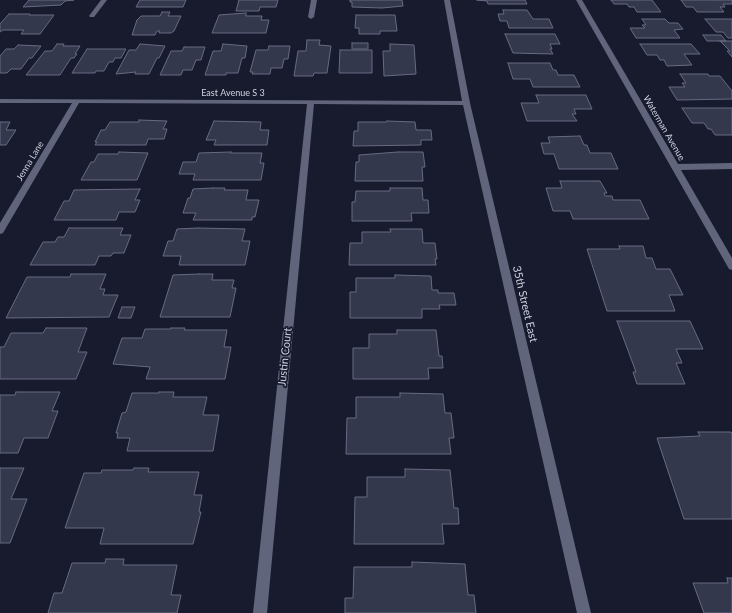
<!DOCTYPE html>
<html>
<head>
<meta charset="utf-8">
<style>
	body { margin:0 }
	canvas { display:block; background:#181b2e }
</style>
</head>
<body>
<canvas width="732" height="613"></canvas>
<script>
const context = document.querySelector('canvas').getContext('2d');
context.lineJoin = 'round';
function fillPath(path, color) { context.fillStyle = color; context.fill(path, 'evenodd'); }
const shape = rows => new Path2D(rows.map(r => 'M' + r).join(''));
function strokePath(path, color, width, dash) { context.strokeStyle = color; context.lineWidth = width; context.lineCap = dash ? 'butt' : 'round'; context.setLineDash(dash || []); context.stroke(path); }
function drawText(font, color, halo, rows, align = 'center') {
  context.font = font + ' Lato,sans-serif'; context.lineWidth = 3.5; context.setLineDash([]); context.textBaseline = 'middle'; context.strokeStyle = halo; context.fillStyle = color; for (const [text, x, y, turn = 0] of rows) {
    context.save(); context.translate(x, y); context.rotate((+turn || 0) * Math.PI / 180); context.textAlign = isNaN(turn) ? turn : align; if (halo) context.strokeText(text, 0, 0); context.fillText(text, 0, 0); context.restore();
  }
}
const building = shape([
	[29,0,74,0,65,1,61,5,23,7,29,0],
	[140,0,186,0,183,7,136,7,140,0],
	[239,0,278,0,276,7,260,7,259,11,236,11,239,0],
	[350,0,402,0,403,6,382,8,352,7,352,2,350,2,350,0],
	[477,0,525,0,527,4,488,4,487,1,477,0],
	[611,0,652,0,661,12,637,12,634,7,629,7,627,4,614,4,611,0],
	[681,0,732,0,732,4,723,4,725,7,720,7,724,12,697,12,693,7,686,7,681,0],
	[503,10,527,10,533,19,549,19,553,28,509,28,507,21,500,21,498,14,504,14,503,10],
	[162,12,170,12,168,16,181,16,174,31,171,33,159,33,160,31,157,31,155,35,132,35,137,20,141,16,160,16,162,12],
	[246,13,246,16,262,16,261,20,269,20,266,33,212,33,219,15,246,13],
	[9,14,30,14,29,15,54,15,40,34,21,34,24,30,3,30,0,32,0,24,9,14],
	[356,15,395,15,397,31,380,31,380,34,359,34,359,28,355,28,356,15],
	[642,19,665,19,669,23,678,23,683,29,674,30,680,38,636,38,630,28,645,28,642,25,646,25,642,19],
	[705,19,732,19,732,38,728,38,723,32,716,32,705,19],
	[505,34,555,34,560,44,550,44,552,49,550,49,553,54,513,53,505,34],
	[703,35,721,35,726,41,707,41,703,35],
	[307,40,320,40,319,45,331,46,327,73,314,73,313,76,294,76,298,51,306,51,307,40],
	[720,41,732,41,732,57,727,51,730,51,720,41],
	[352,43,368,43,368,49,352,49,352,43],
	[57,44,64,44,63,46,80,46,75,54,77,54,74,58,71,58,60,75,26,75,45,51,52,51,57,44],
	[140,44,165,46,159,58,157,58,149,74,135,74,136,72,116,74,129,50,136,50,140,44],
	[223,44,247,46,245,58,242,58,238,73,226,73,226,75,205,75,213,51,221,51,223,44],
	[390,44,414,45,416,74,384,76,383,51,390,51,390,44],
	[640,44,691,44,700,54,684,54,692,65,667,66,664,60,660,60,657,55,647,55,640,44],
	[18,45,41,46,32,58,29,58,21,69,11,69,7,73,0,73,0,56,6,49,14,49,18,45],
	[269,46,290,46,288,59,284,59,282,68,271,68,270,74,252,74,253,72,250,72,256,50,268,50,269,46],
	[184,47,205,47,201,60,196,60,192,70,183,70,181,75,160,75,171,51,182,51,184,47],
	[87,49,126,49,121,58,115,58,113,62,109,62,104,71,96,71,95,73,72,73,87,49],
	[340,50,372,50,372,73,339,73,340,50],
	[508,63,550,63,553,70,556,70,558,75,574,75,580,87,533,87,530,79,513,79,508,63],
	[680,74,708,74,709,76,720,76,732,91,732,99,677,100,669,87,685,87,682,83,686,83,680,74],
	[536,95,586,95,592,109,574,109,576,114,572,114,577,121,527,121,521,103,539,103,536,95],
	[682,108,732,108,732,135,715,135,711,129,708,129,704,123,692,123,682,108],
	[139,120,167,121,163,129,167,129,164,139,148,139,146,145,95,145,97,142,95,142,101,130,105,130,110,122,139,122,139,120],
	[214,121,261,122,260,130,269,130,267,145,214,145,216,140,206,140,214,121],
	[387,121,415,122,416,130,431,130,432,140,421,140,421,145,353,146,354,131,358,131,358,122,387,122,387,121],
	[0,122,10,122,6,130,16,130,6,145,0,145,0,122],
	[580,136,584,145,587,145,590,153,611,153,618,169,559,169,554,154,544,154,541,143,550,143,548,137,580,136],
	[119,152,148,153,137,180,81,180,91,162,94,162,98,154,118,154,119,152],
	[231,152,230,153,262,153,260,163,264,163,261,180,193,180,195,174,179,174,183,162,196,162,199,153,231,152],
	[398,152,423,152,425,167,422,167,423,181,355,181,356,162,359,162,359,155,398,152],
	[560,181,600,181,607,193,604,193,605,196,612,196,613,200,640,200,649,219,573,219,570,211,553,211,546,188,562,188,560,181],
	[213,188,225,188,224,190,248,190,246,200,259,200,255,217,252,217,252,220,193,220,196,213,183,213,188,198,190,198,193,189,213,188],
	[390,188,422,188,423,200,428,200,429,213,411,213,412,221,352,221,352,202,355,202,356,191,390,191,390,188],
	[140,189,135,200,140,200,135,212,119,212,116,220,54,220,64,201,69,201,74,190,140,189],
	[69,228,123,228,120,235,131,235,124,253,113,253,111,256,99,256,95,265,30,265,43,242,55,242,58,237,64,237,69,228],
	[198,228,245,229,242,241,250,241,245,265,179,265,181,256,163,256,168,241,173,241,177,229,198,228],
	[390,229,422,229,423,243,435,243,437,259,435,259,436,265,349,265,350,243,362,243,362,232,391,232,390,229],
	[619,246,643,246,646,258,652,258,656,269,670,269,683,295,669,295,675,311,607,311,587,249,620,249,619,246],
	[71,274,106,274,100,289,105,289,103,295,118,295,109,317,6,318,27,277,70,277,71,274],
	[199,274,213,274,212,280,234,280,232,288,236,288,230,317,160,317,173,275,199,274],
	[395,275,431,276,432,290,438,290,438,293,454,293,456,305,439,305,440,309,422,309,422,318,350,318,350,292,356,292,356,278,395,278,395,275],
	[122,307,135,307,131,318,118,318,122,307],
	[617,321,690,321,703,349,676,349,682,363,676,363,685,384,637,384,633,372,636,372,617,321],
	[46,328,87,328,78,352,87,352,76,379,0,379,0,347,4,347,11,333,43,333,46,328],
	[171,328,185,328,184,330,227,330,224,347,231,347,225,379,146,379,150,367,113,364,122,338,142,338,145,329,171,329,171,328],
	[397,330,436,330,439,356,442,356,443,368,428,368,429,379,353,379,353,348,369,348,369,334,397,334,397,330],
	[16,392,60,392,52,411,58,411,48,438,24,438,18,453,0,453,0,395,15,395,16,392],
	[159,392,174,392,173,397,207,397,203,415,219,415,213,451,127,451,130,438,117,438,118,433,116,433,122,413,126,412,132,393,159,393,159,392],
	[400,393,443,394,445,413,451,413,454,438,449,438,451,454,346,454,347,418,356,418,356,397,400,397,400,393],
	[698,432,731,432,732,434,732,519,684,519,657,438,700,436,698,432],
	[0,468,24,468,11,499,27,499,10,543,0,543,0,468],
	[134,468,149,468,148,472,199,472,194,495,202,495,199,512,201,512,193,544,100,544,104,528,65,528,84,473,101,473,102,470,133,470,134,468],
	[405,469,450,470,454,508,458,508,459,524,442,524,444,544,354,544,355,497,367,497,367,477,405,477,405,469],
	[106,559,124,559,123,565,177,565,171,595,181,595,177,613,48,613,54,593,62,593,72,563,105,563,106,559],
	[412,562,465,564,468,595,474,595,476,613,345,613,345,598,353,598,354,567,412,567,412,562],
	[727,578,732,578,732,613,704,613,693,583,728,583,727,578]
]);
fillPath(building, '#33384c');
strokePath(building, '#666b82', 1);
fillPath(shape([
	[101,0,107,0,94,17,90,17,89,16,101,0],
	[311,0,317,0,314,17,311,19,308,17,311,0],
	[444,0,450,0,470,103,591,613,577,613,463,105,314,104,267,613,253,613,307,104,79,103,3,233,0,234,0,223,72,103,0,103,0,99,462,101,444,0],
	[576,0,582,0,678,164,732,163,732,169,681,170,732,258,732,270,729,269,576,0]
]), '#60657c');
drawText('9px', '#cfd2df', '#181b2e', [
	["East Avenue S 3",233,93],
	["Waterman Avenue",664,128,60],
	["Jenna Lane",30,161,-59]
]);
drawText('11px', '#cfd2df', '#181b2e', [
	["35th Street East",525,304,77],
	["Justin Court",285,357,-84]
]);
</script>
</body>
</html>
